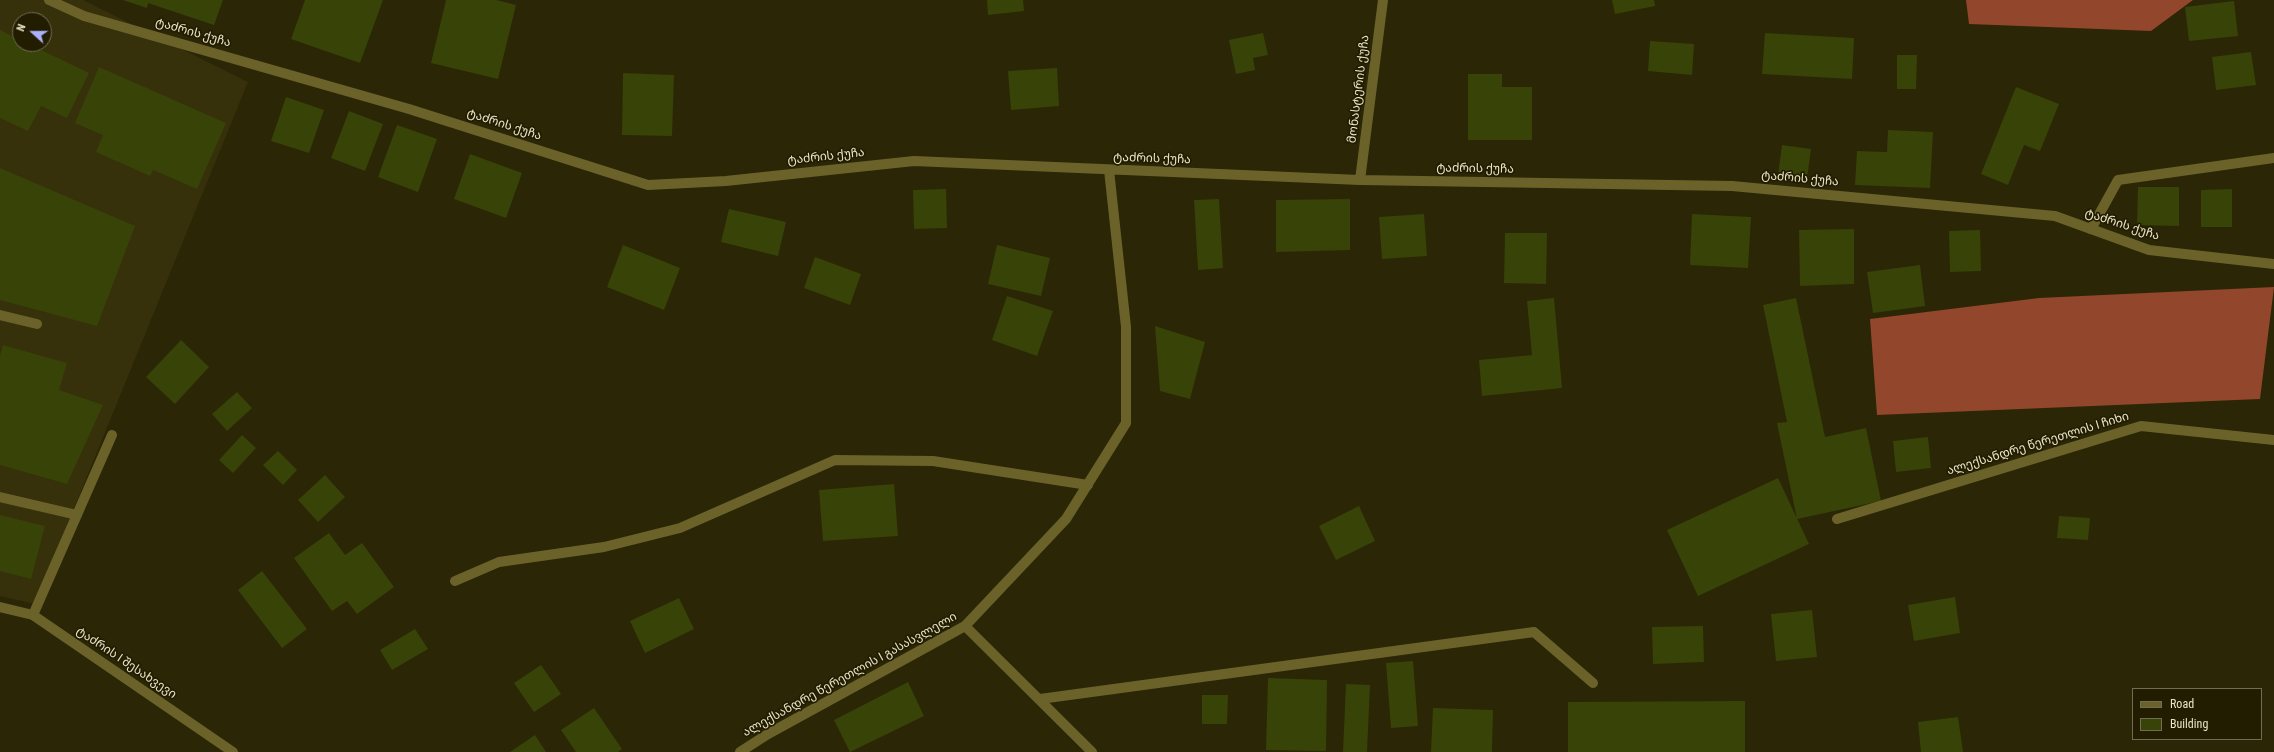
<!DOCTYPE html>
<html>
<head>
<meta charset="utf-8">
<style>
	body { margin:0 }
	#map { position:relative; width:2274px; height:752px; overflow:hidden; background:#2b2606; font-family:"Roboto Condensed",sans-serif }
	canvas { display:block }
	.legend { position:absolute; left:2132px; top:688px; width:130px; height:52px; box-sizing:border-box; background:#221d00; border:1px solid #726d50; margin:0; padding:5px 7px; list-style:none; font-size:12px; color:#eae5c7 }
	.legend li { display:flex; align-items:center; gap:8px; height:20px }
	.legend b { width:20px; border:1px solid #726d50 }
	.north { position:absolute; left:12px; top:12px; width:40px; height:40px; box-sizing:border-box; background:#221d00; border:1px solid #726d50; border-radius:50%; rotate:291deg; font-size:11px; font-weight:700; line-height:16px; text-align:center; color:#eae5c7 }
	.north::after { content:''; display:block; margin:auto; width:14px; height:18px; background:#a9b0fc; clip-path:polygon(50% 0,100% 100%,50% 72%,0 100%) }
</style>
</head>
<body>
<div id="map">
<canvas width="2274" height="752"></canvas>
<ul class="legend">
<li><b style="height:5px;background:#6b622a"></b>Road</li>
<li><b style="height:11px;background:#384308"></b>Building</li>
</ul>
<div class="north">N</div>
</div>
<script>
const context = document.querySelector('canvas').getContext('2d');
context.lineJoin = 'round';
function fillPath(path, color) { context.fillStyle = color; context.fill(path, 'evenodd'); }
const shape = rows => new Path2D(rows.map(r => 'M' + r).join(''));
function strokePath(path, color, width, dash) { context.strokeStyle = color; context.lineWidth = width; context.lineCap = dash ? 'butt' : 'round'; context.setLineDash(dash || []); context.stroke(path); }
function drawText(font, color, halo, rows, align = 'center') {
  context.font = font + ' "Roboto Condensed","Noto Sans Georgian",sans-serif'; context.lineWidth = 3.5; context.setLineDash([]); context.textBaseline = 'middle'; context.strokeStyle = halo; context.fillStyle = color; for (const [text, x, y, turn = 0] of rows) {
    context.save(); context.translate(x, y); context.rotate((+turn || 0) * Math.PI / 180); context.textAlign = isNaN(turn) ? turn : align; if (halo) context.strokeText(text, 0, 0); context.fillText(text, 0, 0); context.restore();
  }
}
fillPath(shape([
	[0,0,83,0,248,82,35,604,0,596],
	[20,20,44,20,44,44,20,44]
]), '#36300b');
fillPath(shape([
	[1966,0,2193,0,2151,31,1969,24],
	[2274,287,2260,399,1877,415,1870,319,2039,298]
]), '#92462b');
fillPath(shape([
	[123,0,223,0,214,25,148,3,147,8],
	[305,0,383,0,360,63,291,39],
	[446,0,496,0,516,5,498,79,431,63],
	[987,0,1023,0,1024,11,988,15],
	[1612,0,1654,0,1655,6,1615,14],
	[2234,1,2238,36,2189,41,2185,7],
	[0,30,20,40,20,44,29,44,89,73,67,118,41,106,28,131,0,118],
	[1263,33,1268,55,1253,58,1255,70,1236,74,1229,40],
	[1765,33,1854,38,1852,79,1762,74],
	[1650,41,1694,44,1692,75,1648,71],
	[2251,52,2256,85,2216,90,2212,57],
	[1897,55,1917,55,1916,89,1897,89],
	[99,67,226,123,197,189,153,170,150,176,96,152,103,135,75,123],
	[1057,68,1059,106,1011,110,1008,71],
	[623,73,674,75,672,136,622,135],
	[1468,74,1502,74,1502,87,1532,87,1532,140,1468,140],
	[2016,87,2059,104,2040,151,2024,145,2008,185,1981,174],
	[286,97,324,110,309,153,271,141],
	[349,111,383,124,365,171,331,158],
	[397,125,437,139,418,192,378,177],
	[1888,130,1933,132,1930,188,1855,185,1857,151,1887,152],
	[1782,145,1811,149,1807,179,1778,175],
	[470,154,522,173,506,218,454,199],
	[0,168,135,226,97,326,0,300],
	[2138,187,2179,187,2179,226,2137,225],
	[946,189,947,228,914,229,913,190],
	[2232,189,2232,227,2201,227,2201,190],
	[1219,199,1223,268,1198,270,1194,200],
	[1350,199,1350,250,1276,252,1276,200],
	[729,209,786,222,778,256,721,242],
	[1424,214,1427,256,1382,259,1379,217],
	[1692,214,1751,217,1748,268,1690,265],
	[1854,229,1854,284,1800,286,1799,230],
	[1980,230,1981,271,1950,272,1949,231],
	[1505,233,1547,233,1546,284,1504,283],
	[623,245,680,268,664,310,607,287],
	[997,245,1050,258,1041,296,988,284],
	[815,257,861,274,850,305,804,288],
	[1920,265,1925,306,1873,313,1867,272],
	[1007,296,1053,311,1037,356,992,340],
	[1554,298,1562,388,1482,396,1479,360,1532,355,1527,301],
	[1796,298,1825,437,1866,428,1881,501,1797,519,1777,423,1787,422,1763,305],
	[1155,326,1205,342,1190,399,1160,391],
	[181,340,209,367,175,404,146,377],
	[3,345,67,363,59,390,103,405,67,484,0,465,0,356],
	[237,392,252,408,227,431,212,414],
	[242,435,256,448,233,473,219,460],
	[1928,437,1931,468,1896,472,1893,441],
	[278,451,297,470,283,485,263,465],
	[325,475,345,497,318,522,298,500],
	[1778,478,1809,544,1698,596,1667,530],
	[894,484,898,536,823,541,819,490],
	[1359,506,1375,541,1336,560,1319,526],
	[0,515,45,526,31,579,0,571],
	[2059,516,2090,518,2088,540,2057,538],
	[329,533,345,555,362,543,394,587,357,614,347,601,332,611,294,558],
	[262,571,307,629,282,648,238,590],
	[1955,597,1960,633,1914,641,1908,605],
	[679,598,694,629,645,653,630,621],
	[1812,610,1817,657,1776,661,1771,614],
	[1703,626,1704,662,1653,664,1652,627],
	[415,629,428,649,392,670,380,650],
	[1413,661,1418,726,1391,728,1386,663],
	[541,665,561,694,534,712,514,683],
	[1268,678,1327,680,1326,751,1266,750],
	[908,682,924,716,850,752,834,720],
	[1346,684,1370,685,1367,752,1343,752],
	[1202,695,1228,695,1227,724,1202,724],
	[1745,701,1745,752,1568,752,1568,702],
	[594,708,622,749,618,752,576,752,561,730],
	[1433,708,1493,710,1492,752,1431,752],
	[1958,717,1963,752,1921,752,1918,722],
	[535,735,546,752,510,752]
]), '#384308');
strokePath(shape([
	[2091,229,2118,180,2274,158],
	[0,315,37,324],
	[0,497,77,515],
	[1837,519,2141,426,2274,440],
	[455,581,499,562,604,547,680,528,835,460,933,461,1088,485],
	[33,615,112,435],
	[1040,699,1534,632,1593,683]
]), '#6b622a', 10);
strokePath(shape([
	[49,0,84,16,409,109,648,185,726,181,914,161,1360,180,1732,186,2055,216,2149,250,2274,264],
	[1360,180,1383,0],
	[0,607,33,615,233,752],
	[965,626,1092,752],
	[740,752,768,734,965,626,1066,519,1126,423,1126,327,1109,170]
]), '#6b622a', 10);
drawText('12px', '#eae5c7', '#221d00', [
	["ტაძრის ქუჩა",193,33,16],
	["მონასტერის ქუჩა",1359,89,-83],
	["ტაძრის ქუჩა",504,125,18],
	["ტაძრის ქუჩა",826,157,-6],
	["ტაძრის ქუჩა",1152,159,2],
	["ტაძრის ქუჩა",1475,169,1],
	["ტაძრის ქუჩა",1800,179,5],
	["ტაძრის ქუჩა",2122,225,18],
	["ალექსანდრე წერეთლის I ჩიხი",2038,444,-17],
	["ტაძრის I შესახვევი",126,663,34],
	["ალექსანდრე წერეთლის I გასასვლელი",850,675,-29]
]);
</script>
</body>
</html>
